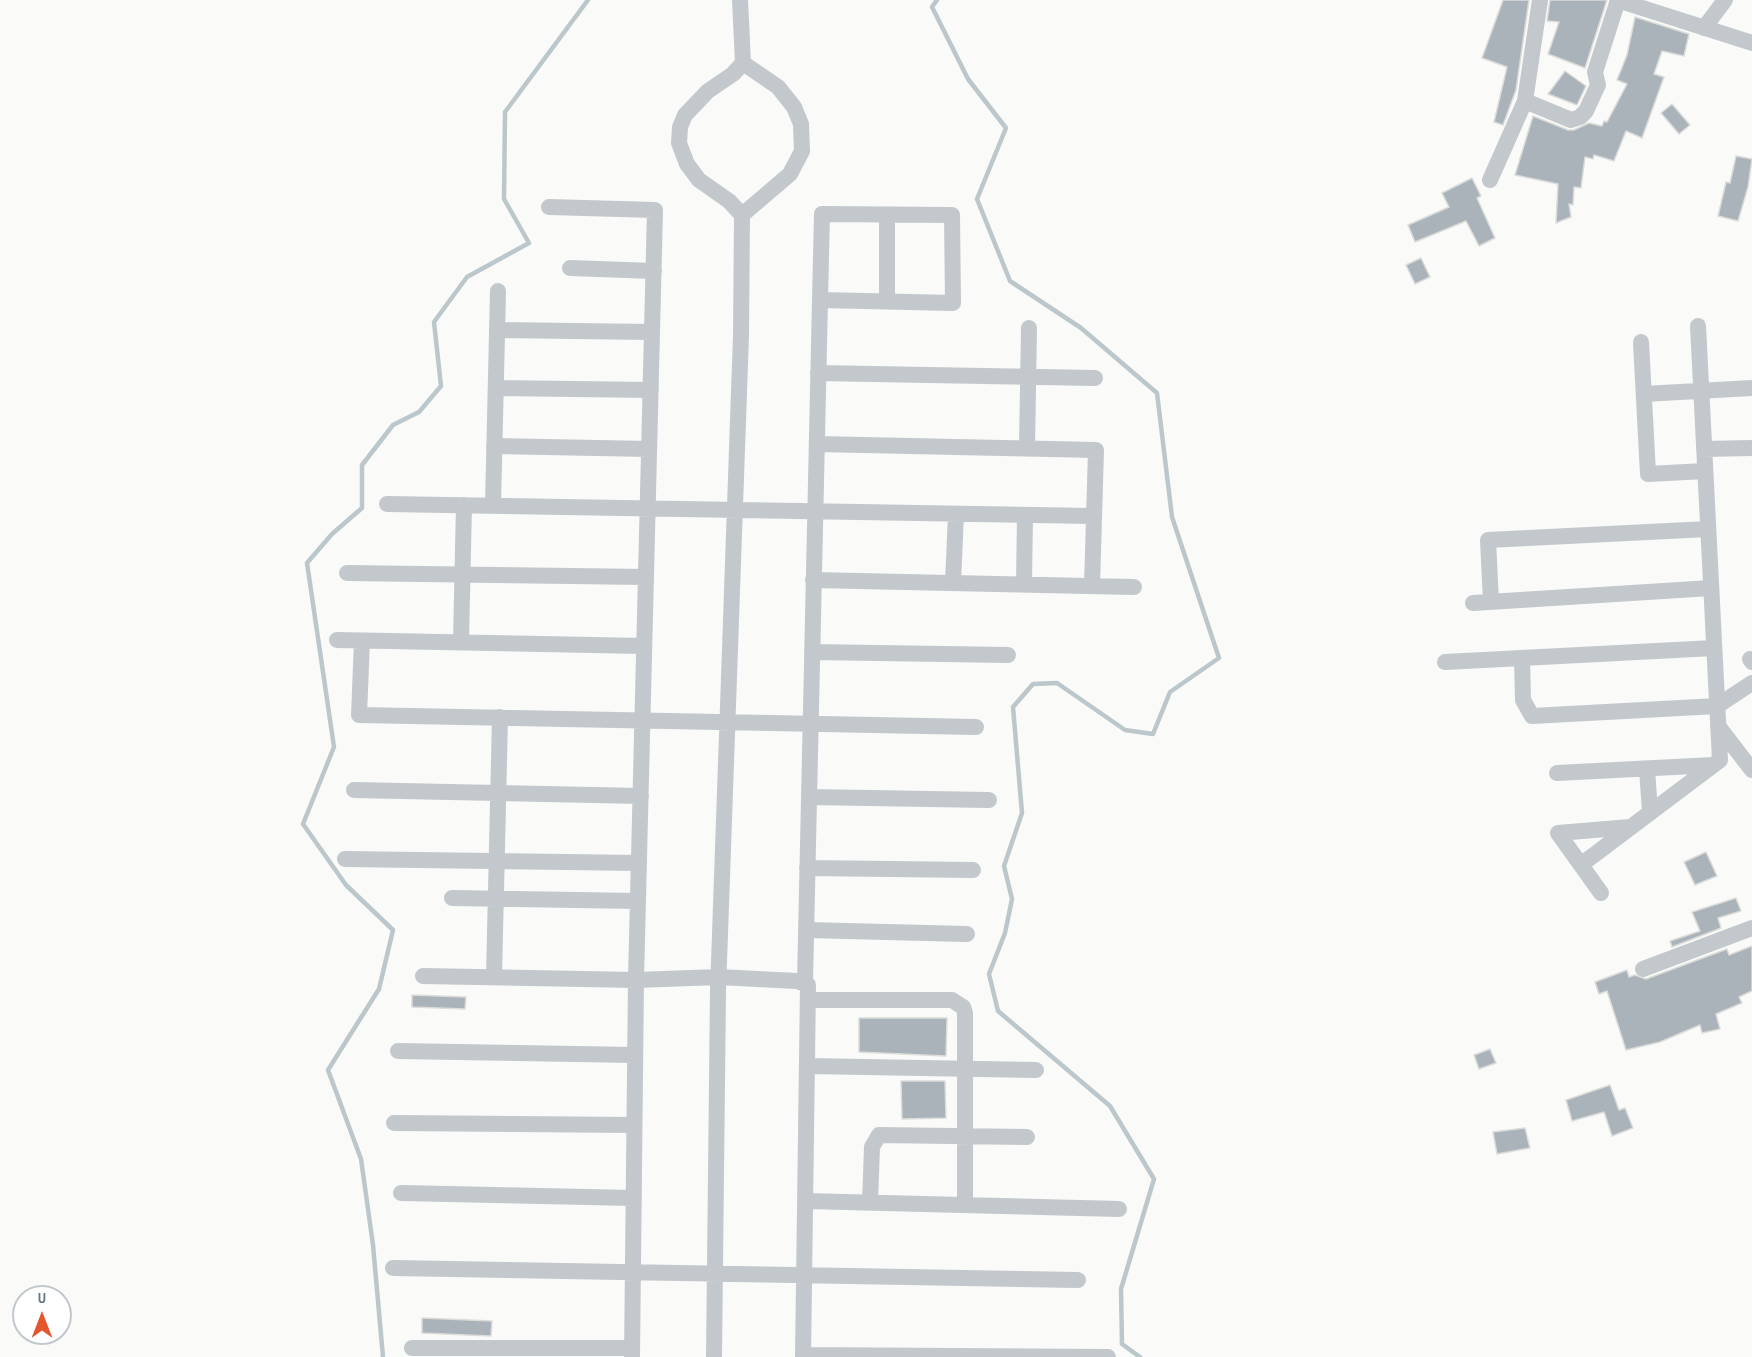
<!DOCTYPE html>
<html>
<head>
<meta charset="utf-8">
<style>
	body { margin:0 }
	#map { position:relative; width:1752px; height:1357px; overflow:hidden; background:#fafaf8; font-family:"Sofia Sans Condensed",sans-serif }
	canvas { display:block }
	.north { position:absolute; left:12px; top:1285px; width:60px; height:60px; box-sizing:border-box; background:#fff; border:2px solid #c1c8cd; border-radius:50%; rotate:0deg; font-size:16px; font-weight:700; line-height:24px; text-align:center; color:#657683 }
	.north::after { content:''; display:block; margin:auto; width:21px; height:27px; background:#e4572e; clip-path:polygon(50% 0,100% 100%,50% 72%,0 100%) }
</style>
</head>
<body>
<div id="map">
<canvas width="1752" height="1357"></canvas>
<div class="north">U</div>
</div>
<script>
const context = document.querySelector('canvas').getContext('2d');
context.lineJoin = 'round';
const shape = rows => new Path2D(rows.map(r => 'M' + r).join(''));
function strokePath(path, color, width, dash) { context.strokeStyle = color; context.lineWidth = width; context.lineCap = dash ? 'butt' : 'round'; context.setLineDash(dash || []); context.stroke(path); }
function fillPath(path, color) { context.fillStyle = color; context.fill(path, 'evenodd'); }
strokePath(shape([
	[937,0,932,7,968,79,1006,128,977,199,1010,281,1081,328,1157,393,1172,517,1219,658,1170,692,1153,734,1125,730,1057,683,1033,684,1013,707,1022,813,1004,866,1012,899,1005,933,989,974,998,1011,1110,1106,1154,1179,1121,1289,1122,1344,1140,1357],
	[383,1357,373,1245,361,1159,328,1070,379,989,393,930,346,885,303,824,334,747,307,563,332,534,362,508,362,465,393,425,419,412,441,386,434,322,467,277,529,243,504,199,505,112,588,0]
]), '#bbc7cb', 4.5);
const building = shape([
	[1503,0,1529,0,1516,90,1503,125,1494,122,1507,67,1482,58,1503,0],
	[1550,0,1607,0,1585,68,1548,54,1559,22,1547,21,1550,0],
	[1635,17,1689,34,1684,56,1662,51,1654,74,1664,77,1642,138,1626,131,1614,161,1594,155,1593,159,1585,157,1581,188,1574,187,1573,205,1569,204,1571,217,1556,223,1558,184,1515,175,1533,116,1568,130,1574,130,1589,123,1602,126,1604,121,1607,122,1627,84,1617,80,1627,55,1635,17],
	[1565,71,1586,86,1577,105,1548,94,1565,71],
	[1672,104,1690,125,1679,134,1661,113,1672,104],
	[1736,156,1752,159,1748,187,1738,221,1718,216,1726,182,1730,183,1736,156],
	[1472,178,1481,196,1477,198,1495,238,1479,246,1466,221,1415,242,1408,225,1449,207,1442,193,1472,178],
	[1421,258,1430,277,1415,284,1406,265,1421,258],
	[1706,852,1717,876,1695,885,1684,862,1706,852],
	[1736,898,1741,911,1718,918,1721,928,1672,947,1670,941,1700,931,1692,912,1736,898],
	[1752,946,1752,991,1739,997,1742,1003,1716,1014,1720,1029,1702,1033,1700,1025,1660,1042,1626,1050,1607,991,1599,994,1595,982,1627,970,1629,977,1635,975,1646,979,1727,949,1729,955,1752,946],
	[412,995,466,997,465,1009,412,1007,412,995],
	[859,1018,947,1018,946,1056,859,1052,859,1018],
	[1490,1049,1496,1063,1479,1069,1474,1055,1490,1049],
	[901,1081,945,1081,946,1118,902,1119,901,1081],
	[1610,1085,1619,1110,1625,1108,1633,1128,1612,1136,1604,1112,1572,1121,1566,1100,1610,1085],
	[1525,1128,1530,1148,1497,1154,1493,1132,1525,1128],
	[422,1318,492,1321,491,1336,422,1333,422,1318]
]);
fillPath(building, '#aab3b9');
strokePath(building, '#dcdcda', 1.5);
strokePath(shape([
	[1617,0,1752,43],
	[1704,28,1725,0],
	[1525,101,1571,120,1580,117,1586,111,1598,85,1595,72,1618,0],
	[1490,180,1525,101,1540,0],
	[549,207,655,210,636,980,632,1357],
	[742,215,790,174,802,151,801,124,794,107,778,87,743,63],
	[887,215,887,301],
	[570,268,654,271],
	[497,330,652,332],
	[1641,342,1648,474,1705,471],
	[818,373,1095,378],
	[496,388,651,390],
	[1644,394,1752,388],
	[817,444,1096,450,1092,586],
	[494,446,649,449],
	[1027,448,1029,328],
	[1704,449,1752,448],
	[387,504,1093,516],
	[493,505,498,291],
	[347,573,646,577],
	[813,580,1134,587],
	[953,583,956,514],
	[1024,584,1025,515],
	[1491,602,1488,540,1708,529],
	[1473,603,1711,588],
	[337,640,644,646],
	[362,641,359,715,976,727],
	[461,642,464,505],
	[812,652,1008,655],
	[1522,658,1523,700,1532,716,1717,706,1752,683],
	[1750,659,1752,662],
	[1445,662,1714,648],
	[1718,726,1752,770],
	[1647,769,1650,812],
	[1557,773,1713,765],
	[354,790,641,796],
	[809,797,989,800],
	[345,859,639,863],
	[1582,864,1720,760,1698,326],
	[807,868,973,870],
	[1601,893,1558,833,1630,827],
	[452,898,638,901],
	[806,930,967,934],
	[1643,969,1752,928],
	[423,976,636,980,718,977,797,981,808,985,803,1357],
	[494,977,500,717],
	[805,982,820,300,822,214,952,215,953,303,820,300],
	[810,1000,952,1000,963,1007,965,1013,965,1205],
	[398,1051,635,1055],
	[808,1066,1036,1070],
	[394,1123,634,1125],
	[401,1193,634,1198],
	[806,1201,1119,1209],
	[870,1202,872,1147,879,1135,1027,1137],
	[393,1268,1078,1280],
	[412,1348,632,1348],
	[803,1355,1108,1357],
	[714,1357,718,991,741,335,742,215,729,201,699,180,687,164,679,143,680,127,685,115,708,91,733,74,743,63,740,0]
]), '#c3c8cc', 16);
</script>
</body>
</html>
